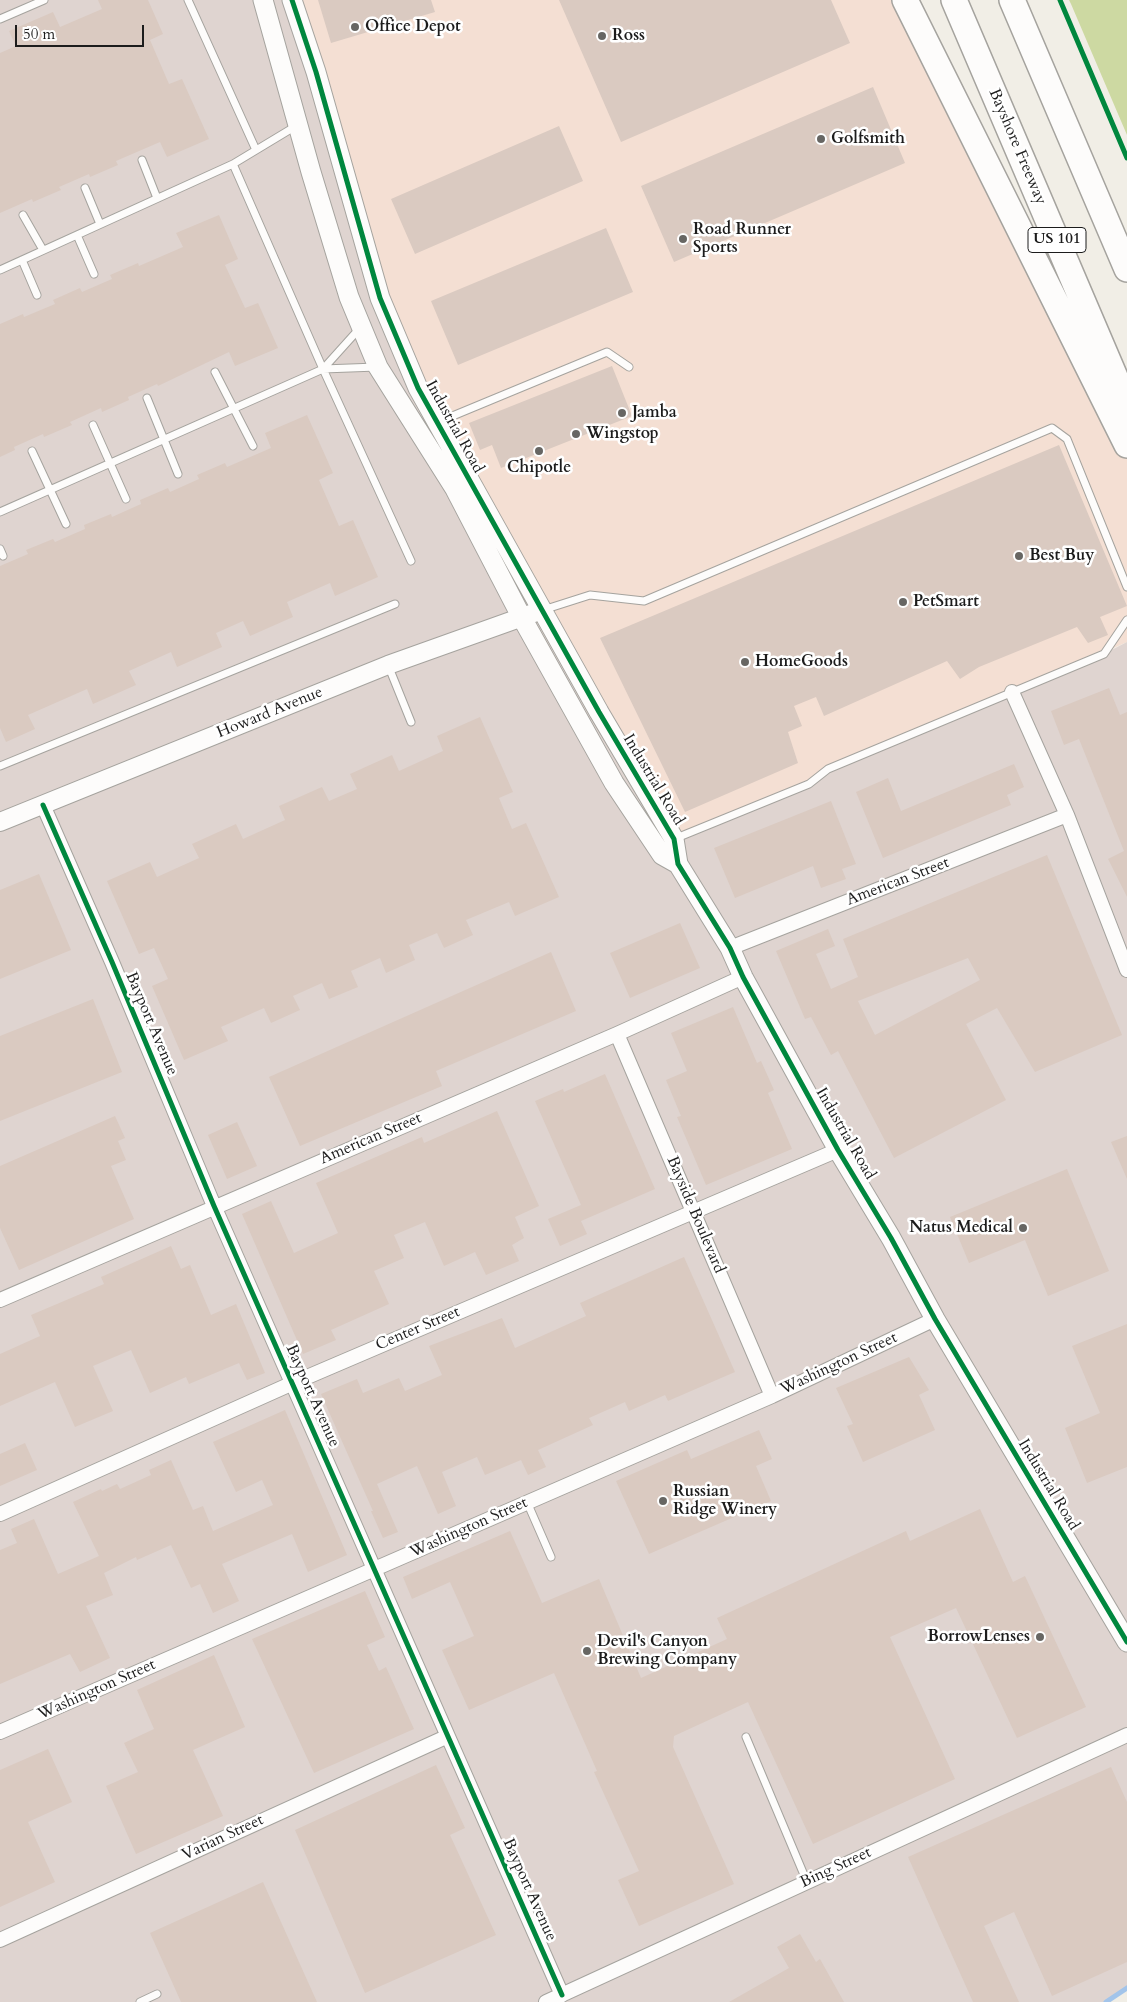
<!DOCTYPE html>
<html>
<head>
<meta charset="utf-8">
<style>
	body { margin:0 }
	#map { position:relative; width:1127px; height:2002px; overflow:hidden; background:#f1eee6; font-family:Cardo,serif }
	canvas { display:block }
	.scale { position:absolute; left:15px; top:25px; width:129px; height:22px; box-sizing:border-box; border:2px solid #1c1c1c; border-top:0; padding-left:6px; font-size:15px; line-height:18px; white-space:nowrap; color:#1c1c1c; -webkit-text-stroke:4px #fff; paint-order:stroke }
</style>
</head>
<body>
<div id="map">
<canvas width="1127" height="2002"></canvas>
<div class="scale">50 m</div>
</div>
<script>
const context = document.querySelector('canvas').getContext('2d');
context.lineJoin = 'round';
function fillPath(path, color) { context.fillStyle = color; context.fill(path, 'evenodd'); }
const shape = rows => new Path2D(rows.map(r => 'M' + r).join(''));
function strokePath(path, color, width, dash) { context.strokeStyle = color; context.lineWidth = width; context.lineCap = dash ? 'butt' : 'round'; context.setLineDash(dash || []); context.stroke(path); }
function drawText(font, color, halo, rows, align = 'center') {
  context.font = font + ' Cardo,serif'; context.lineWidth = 5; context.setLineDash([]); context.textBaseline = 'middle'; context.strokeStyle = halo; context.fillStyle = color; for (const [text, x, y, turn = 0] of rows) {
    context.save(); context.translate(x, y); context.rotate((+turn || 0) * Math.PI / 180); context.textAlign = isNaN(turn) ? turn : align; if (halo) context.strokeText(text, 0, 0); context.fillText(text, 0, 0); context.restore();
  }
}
fillPath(shape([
	[292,0,905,0,1127,445,1127,642,809,784,674,839,418,388]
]), '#f4dfd3');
fillPath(shape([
	[0,0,292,0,418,388,674,839,809,784,828,769,1104,654,1127,642,1127,1988,1106,2002,0,2002]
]), '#dfd4d0');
fillPath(shape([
	[1069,0,1127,0,1127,135,1071,4]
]), '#cdd9a2');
strokePath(shape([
	[1106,2002,1127,1988]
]), '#a2c4ea', 5);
fillPath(shape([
	[98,0,148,0,163,34,150,40,169,84,182,79,209,139,167,157,160,142,116,161,118,165,90,177,89,174,59,187,61,190,33,202,32,199,0,213,0,53,16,46,9,31,53,12,60,27,102,9],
	[318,0,431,0,435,12,331,43],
	[559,0,831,0,850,43,621,142],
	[873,87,905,163,674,262,641,186],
	[559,126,583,181,415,254,391,199],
	[219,215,238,259,225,265,245,308,258,303,278,348,235,366,229,352,158,386,157,384,128,397,129,400,102,412,101,408,70,422,72,425,44,437,43,434,14,447,15,450,0,457,0,324,23,314,24,317,55,304,53,300,80,288,82,292,112,279,110,275,138,263,139,266,183,247,176,233],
	[606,228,633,292,458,365,431,301],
	[612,366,632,416,501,468,492,445,480,450,469,423],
	[307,415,333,473,319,480,339,526,353,520,378,577,335,596,330,583,287,602,293,617,250,636,243,621,216,633,222,647,177,667,171,652,129,671,136,685,93,704,87,689,28,715,35,729,6,742,0,728,0,566,28,554,26,550,53,539,55,542,85,529,84,525,111,514,112,517,141,504,140,500,168,488,170,492,199,479,197,475,225,463,227,467,271,448,265,433],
	[1059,445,1127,606,1100,617,1108,635,1088,643,1077,627,979,667,960,679,947,661,824,716,816,697,794,706,802,726,788,732,798,763,685,812,600,638],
	[1109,688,1120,715,1127,712,1127,897,1108,859,1124,851,1079,739,1064,745,1051,711],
	[480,717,513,792,499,798,512,829,526,823,559,897,515,916,509,902,466,920,473,935,444,948,437,933,409,945,415,960,386,973,380,958,351,971,358,987,329,999,322,983,293,996,300,1010,271,1023,264,1008,221,1027,228,1041,184,1060,152,986,168,979,154,948,139,954,107,881,150,862,157,877,199,858,192,844,236,824,243,839,285,820,279,806,322,787,329,801,357,789,350,774,392,755,399,771,443,751,437,736],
	[1014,764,1024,787,1007,795,1011,805,883,858,856,792,888,778,901,811],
	[831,801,856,864,842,869,846,879,821,888,813,866,735,898,714,848],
	[1047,855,1122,1035,1035,1072,997,1008,966,1024,1006,1100,894,1158,838,1051,831,1055,811,1017,805,1019,776,951,828,929,835,946,816,954,831,989,858,977,843,939],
	[968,958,980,980,875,1035,858,1001],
	[39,874,71,950,0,979,0,890],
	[680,923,700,968,630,998,610,953],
	[551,952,576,1011,436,1071,442,1086,300,1146,269,1077],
	[93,999,122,1072,0,1121,0,1036],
	[733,1007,757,1063,761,1061,774,1090,768,1093,792,1149,706,1185,677,1117,681,1116,666,1080,687,1071,671,1033],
	[605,1074,655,1189,581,1221,587,1234,560,1246,548,1219,581,1205,535,1101,563,1089,564,1092],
	[497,1111,539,1206,515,1217,524,1238,512,1245,519,1261,486,1275,475,1252,444,1266,425,1222,394,1235,404,1258,374,1271,389,1304,331,1330,336,1340,303,1354,242,1214,271,1201,294,1253,338,1233,316,1183,422,1137,424,1143],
	[115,1116,125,1138,118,1141,126,1160,111,1166,134,1219,19,1270,0,1228,0,1166],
	[237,1122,257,1166,227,1179,208,1135],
	[1127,1136,1127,1179,1111,1142],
	[1067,1169,1109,1271,1048,1296,1025,1240,969,1263,950,1217],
	[171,1246,181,1269,190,1265,211,1315,236,1304,265,1373,247,1380,239,1363,189,1384,186,1377,150,1393,131,1350,93,1366,113,1411,75,1427,55,1382,0,1406,0,1354,40,1336,31,1315,104,1284,101,1277],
	[684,1257,735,1372,668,1401,665,1395,629,1411,625,1402,589,1418,593,1425,538,1450,546,1467,528,1475,521,1460,485,1475,477,1457,442,1472,456,1506,438,1514,417,1466,377,1484,398,1532,383,1538,371,1511,373,1511,321,1394,357,1379,363,1393,399,1378,405,1391,442,1375,429,1346,502,1318,515,1348,586,1316,580,1303],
	[1127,1324,1127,1467,1087,1483,1065,1428,1100,1413,1072,1346],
	[909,1357,929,1390,919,1395,935,1430,863,1462,847,1426,853,1424,836,1388],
	[285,1410,347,1555,308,1572,292,1534,222,1564,239,1601,213,1613,200,1584,191,1588,171,1545,137,1560,136,1557,104,1573,113,1595,86,1606,110,1658,80,1672,70,1654,0,1684,0,1550,17,1543,11,1529,34,1519,58,1574,99,1556,73,1502,101,1489,102,1491,117,1484,120,1489,151,1475,149,1470,171,1460,193,1510,203,1506,213,1531,273,1505,262,1480,236,1492,213,1442],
	[759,1430,772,1459,756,1466,771,1501,649,1554,616,1481,687,1450,691,1459],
	[25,1443,37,1470,0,1486,0,1454],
	[980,1509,1013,1582,1025,1576,1086,1707,1017,1738,956,1608,890,1637,955,1779,813,1844,748,1702,674,1736,673,1747,734,1884,639,1926,618,1880,639,1871,594,1772,597,1771,554,1673,469,1710,442,1650,474,1636,450,1582,412,1599,403,1577,510,1531,542,1603,599,1579,641,1678,727,1639,717,1618,906,1531,910,1541],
	[365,1591,385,1637,367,1645,379,1671,386,1667,414,1729,314,1773,252,1639],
	[214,1655,245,1727,193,1750,223,1816,136,1854,106,1786,138,1772,124,1743,154,1729,137,1690],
	[48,1749,72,1802,28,1822,55,1882,0,1907,0,1770],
	[436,1765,465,1828,450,1835,496,1935,365,1993,295,1830],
	[1111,1767,1127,1802,1127,1962,1052,1996,1014,1912,984,1926,1019,2002,973,2002,908,1857],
	[263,1882,317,2002,181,2002,150,1933],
	[800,1934,816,1962,820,1959,844,2002,729,2002,789,1968,777,1947]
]), '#dacac1');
const service = shape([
	[188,0,256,150],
	[0,19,44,0],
	[142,160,157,198],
	[233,164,323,369,411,561],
	[85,188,100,224],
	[23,215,43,250],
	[77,235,94,274],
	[22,260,37,295],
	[0,270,233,164,296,126],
	[323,369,359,329],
	[215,372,253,446],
	[147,398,178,474],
	[438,422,607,352,629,367],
	[93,425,126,499],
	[32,451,66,524],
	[0,512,323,369,377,367],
	[0,549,3,556],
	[543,610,590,595,644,601,1052,428,1067,439,1127,587],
	[388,665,411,722],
	[0,766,395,604],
	[674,839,809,784,828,769,1104,654,1127,620],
	[527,1502,551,1557],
	[746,1737,807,1882],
	[140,2002,157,1994]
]);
const minor = shape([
	[1012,692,1067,815,1127,970],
	[43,805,112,962,214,1206,562,1995],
	[730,948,1067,815],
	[617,1034,772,1396],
	[0,1300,617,1034,743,977],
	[0,1514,293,1383,838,1150],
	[0,1732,772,1396,935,1319],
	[0,1940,446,1737],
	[546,2002,1127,1735]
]);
const tertiary = shape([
	[0,822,388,665,542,610]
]);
const secondary = shape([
	[263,0,311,172,349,297,378,367,455,489,522,618,614,783,662,855,678,864],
	[292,0,316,72,380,298,418,388,599,712,674,839,678,864,730,948,743,977,838,1150,891,1238,935,1319,1127,1642]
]);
const motorway = shape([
	[905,0,1127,445],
	[954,0,1127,405],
	[1012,0,1127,269]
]);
strokePath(service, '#a5a39e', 9);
strokePath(minor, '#a5a39e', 16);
strokePath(tertiary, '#a5a39e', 20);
strokePath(secondary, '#a5a39e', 21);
strokePath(motorway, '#a5a39e', 28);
strokePath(service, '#fdfcfb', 7);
strokePath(minor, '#fdfcfb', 14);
strokePath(tertiary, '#fdfcfb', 18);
strokePath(secondary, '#fdfcfb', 19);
strokePath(motorway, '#fdfcfb', 25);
strokePath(shape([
	[292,0,316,72,380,298,418,388,599,712,674,839,678,864,730,948,743,977,838,1150,891,1238,935,1319,1127,1642],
	[1060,0,1127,158],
	[43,805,112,962,214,1206,562,1995]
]), '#00873e', 5);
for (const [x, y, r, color] of [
	[355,27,5,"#676663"],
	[602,36,5,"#676663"],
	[821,139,5,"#676663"],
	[683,239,5,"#676663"],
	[622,413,5,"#676663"],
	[576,434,5,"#676663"],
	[539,451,5,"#676663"],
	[1019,556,5,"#676663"],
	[903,602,5,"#676663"],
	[745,662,5,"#676663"],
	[1023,1228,5,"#676663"],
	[663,1501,5,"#676663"],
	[1040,1637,5,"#676663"],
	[587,1651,5,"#676663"]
]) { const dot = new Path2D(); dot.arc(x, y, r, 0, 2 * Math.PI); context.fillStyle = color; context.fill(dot); strokePath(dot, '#fff', 2); }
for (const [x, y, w] of [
	[1057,240,58]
]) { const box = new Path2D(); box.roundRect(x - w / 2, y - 12.5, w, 25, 4); context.fillStyle = '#fff'; context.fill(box); strokePath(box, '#1c1c1c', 1); }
drawText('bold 15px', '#1c1c1c', null, [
	["US 101",1057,240]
]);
drawText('bold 16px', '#1c1c1c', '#fff', [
	["Office Depot",365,27],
	["Ross",612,36],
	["Golfsmith",831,139],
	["Road Runner",693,230],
	["Sports",693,248],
	["Jamba",632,413],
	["Wingstop",586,434],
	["Chipotle",539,468,"center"],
	["Best Buy",1029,556],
	["PetSmart",913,602],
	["HomeGoods",755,662],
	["Natus Medical",1013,1228,"right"],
	["Russian",673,1492],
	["Ridge Winery",673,1510],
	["BorrowLenses",1030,1637,"right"],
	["Devil's Canyon",597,1642],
	["Brewing Company",597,1660]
], 'left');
drawText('16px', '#1c1c1c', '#fff', [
	["Bayshore Freeway",1017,147,67],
	["Industrial Road",454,427,61],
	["Howard Avenue",270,713,-22],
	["Industrial Road",653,780,59],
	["American Street",898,882,-21],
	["Bayport Avenue",151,1024,67],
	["Industrial Road",845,1134,60],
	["American Street",371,1139,-23],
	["Bayside Boulevard",695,1215,67],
	["Center Street",418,1329,-23],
	["Washington Street",839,1364,-25],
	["Bayport Avenue",312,1396,66],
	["Industrial Road",1048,1485,59],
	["Washington Street",469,1528,-24],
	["Washington Street",97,1690,-24],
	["Varian Street",223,1838,-25],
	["Bing Street",836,1868,-25],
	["Bayport Avenue",529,1890,66]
]);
</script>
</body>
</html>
